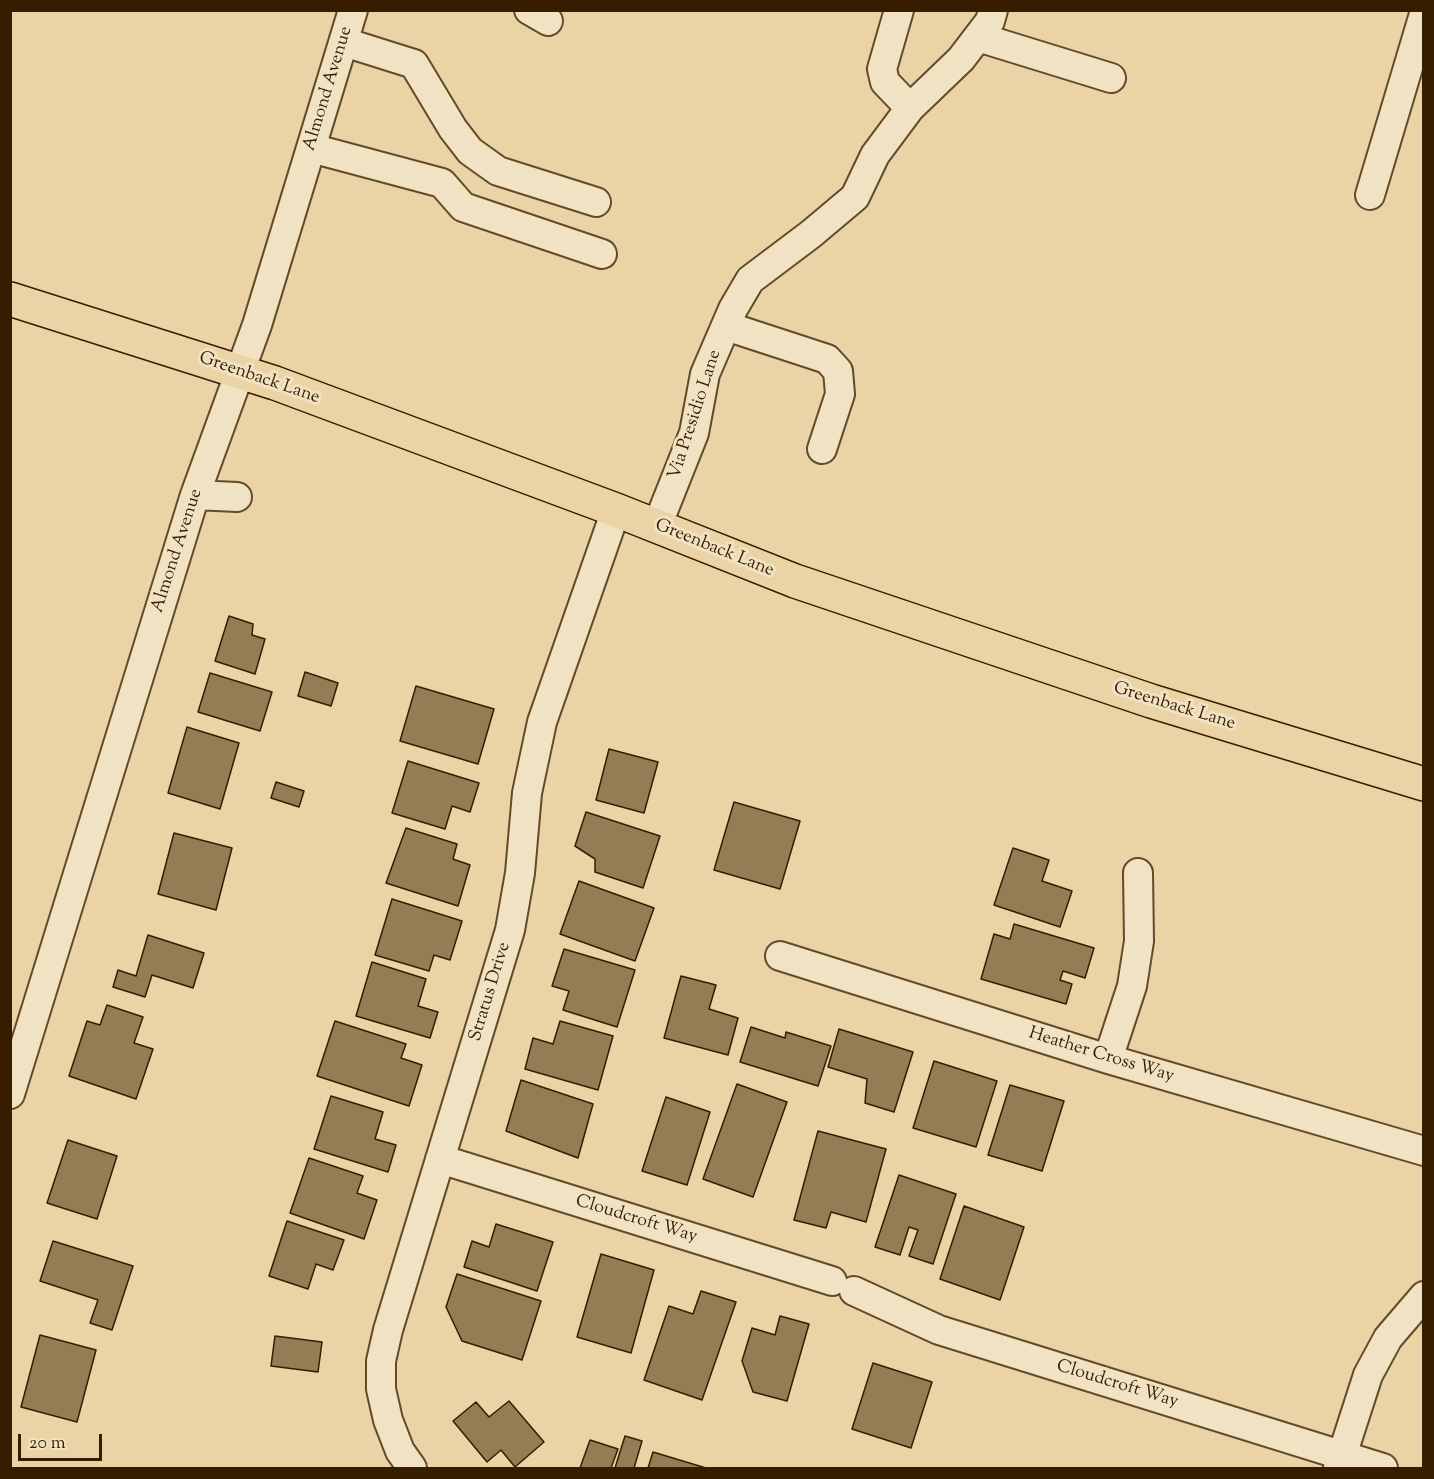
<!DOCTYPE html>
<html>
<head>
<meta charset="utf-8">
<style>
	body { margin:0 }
	#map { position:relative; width:1434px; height:1479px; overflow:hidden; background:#ead3a4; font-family:"Sorts Mill Goudy",serif }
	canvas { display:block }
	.frame { position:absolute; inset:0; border:12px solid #361d00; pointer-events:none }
	.scale { position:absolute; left:18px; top:1434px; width:84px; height:27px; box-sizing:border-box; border:3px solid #361d00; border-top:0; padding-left:8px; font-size:18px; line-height:21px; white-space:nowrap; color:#361d00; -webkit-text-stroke:4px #f1e2c4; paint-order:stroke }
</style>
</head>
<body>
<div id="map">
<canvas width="1434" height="1479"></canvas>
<div class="frame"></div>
<div class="scale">20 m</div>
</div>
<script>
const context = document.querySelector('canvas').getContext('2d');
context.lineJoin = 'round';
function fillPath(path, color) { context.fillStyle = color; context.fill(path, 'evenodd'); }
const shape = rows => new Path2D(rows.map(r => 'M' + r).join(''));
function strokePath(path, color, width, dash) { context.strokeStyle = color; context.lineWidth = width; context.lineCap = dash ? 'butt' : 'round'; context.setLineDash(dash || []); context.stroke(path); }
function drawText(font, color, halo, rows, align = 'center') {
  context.font = font + ' "Sorts Mill Goudy",serif'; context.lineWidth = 6; context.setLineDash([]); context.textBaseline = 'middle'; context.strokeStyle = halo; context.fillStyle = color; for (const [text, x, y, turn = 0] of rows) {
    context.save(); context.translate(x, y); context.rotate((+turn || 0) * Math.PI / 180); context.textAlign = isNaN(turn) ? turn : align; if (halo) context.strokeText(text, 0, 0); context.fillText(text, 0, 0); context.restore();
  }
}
const building = shape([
	[229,616,253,624,252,635,265,639,255,674,215,661,229,616],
	[305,672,338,683,331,706,298,696,305,672],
	[210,673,272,692,260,731,198,712,210,673],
	[416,686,494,709,478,764,400,741,416,686],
	[187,727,239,743,220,809,168,793,187,727],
	[609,749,658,762,644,813,596,800,609,749],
	[408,761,479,783,470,812,452,806,445,829,392,813,408,761],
	[276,782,304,791,299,807,271,798,276,782],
	[734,802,800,821,780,889,714,870,734,802],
	[586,812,660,836,643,888,595,872,595,859,575,846,586,812],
	[406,828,457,844,453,859,470,865,458,906,386,883,406,828],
	[174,833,232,848,216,910,158,894,174,833],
	[1013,848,1049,860,1042,881,1072,891,1060,927,994,905,1013,848],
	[579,881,654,908,635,961,560,934,579,881],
	[392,899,462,921,450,960,434,955,429,971,375,955,392,899],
	[1014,924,1094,948,1085,978,1063,971,1060,980,1072,984,1066,1004,981,979,994,934,1010,939,1014,924],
	[148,935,204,953,193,988,152,975,145,997,113,987,118,970,136,976,148,935],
	[564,949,635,970,617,1027,563,1010,569,991,552,986,564,949],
	[372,962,426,979,418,1006,438,1012,430,1038,356,1016,372,962],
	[681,976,716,985,709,1009,738,1018,728,1055,664,1038,681,976],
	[107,1005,143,1017,134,1043,153,1049,136,1099,69,1076,87,1021,100,1025,107,1005],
	[335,1021,406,1044,401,1058,422,1065,409,1106,317,1076,335,1021],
	[560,1021,613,1036,598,1090,525,1069,533,1038,553,1044,560,1021],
	[751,1027,785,1038,786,1032,831,1046,818,1086,740,1062,751,1027],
	[839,1029,913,1052,894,1112,865,1103,867,1079,828,1067,839,1029],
	[934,1061,997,1081,976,1147,913,1128,934,1061],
	[521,1080,593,1104,578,1158,506,1131,521,1080],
	[737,1084,787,1102,753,1197,703,1179,737,1084],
	[1010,1085,1064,1101,1042,1171,988,1155,1010,1085],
	[331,1096,383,1112,375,1139,396,1145,388,1172,314,1149,331,1096],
	[666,1097,710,1112,687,1185,642,1171,666,1097],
	[818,1131,886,1149,866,1222,831,1212,826,1228,794,1220,818,1131],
	[68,1140,117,1156,97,1219,47,1203,68,1140],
	[309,1158,363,1176,357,1193,377,1200,364,1239,290,1213,309,1158],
	[899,1175,956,1194,933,1264,909,1256,918,1230,909,1227,900,1255,875,1247,899,1175],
	[964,1206,1024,1227,1000,1300,940,1279,964,1206],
	[287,1221,344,1240,333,1270,316,1264,308,1289,269,1276,287,1221],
	[496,1224,553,1242,537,1291,464,1267,472,1241,489,1247,496,1224],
	[53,1241,133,1266,112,1330,90,1323,98,1300,40,1281,53,1241],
	[601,1254,654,1270,631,1353,577,1337,601,1254],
	[457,1274,541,1301,522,1360,462,1341,446,1307,457,1274],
	[701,1291,736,1302,702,1400,644,1380,669,1306,693,1314,701,1291],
	[780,1316,809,1324,787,1401,753,1392,742,1361,752,1328,775,1335,780,1316],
	[40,1335,96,1350,77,1422,21,1407,40,1335],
	[275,1336,322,1342,318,1372,271,1366,275,1336],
	[873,1363,932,1382,911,1448,852,1429,873,1363],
	[509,1401,544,1442,515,1467,501,1450,487,1462,453,1421,476,1402,489,1417,509,1401],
	[625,1436,642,1441,634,1468,615,1468,625,1436],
	[590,1440,618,1449,611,1468,580,1468,590,1440],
	[653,1452,706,1468,648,1468,653,1452]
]);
fillPath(building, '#947c55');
strokePath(building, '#361d00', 1.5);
const minor = shape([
	[529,10,548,21],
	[899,10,882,69,885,82,910,108],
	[978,37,1111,78],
	[344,42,414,64,453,129,470,151,498,171,596,202],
	[311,148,442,183,463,207,602,254],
	[1370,195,1424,14],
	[726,326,827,359,838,371,840,394,822,449],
	[195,495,237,497],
	[657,526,694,433,705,374,733,309,750,280,811,234,855,197,875,155,910,108,961,59,990,21,993,10],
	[780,956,1108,1059,1424,1151],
	[1108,1059,1132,986,1139,941,1138,873],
	[10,1094,195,495,257,325,353,10],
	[440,1159,832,1281],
	[854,1291,939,1330,1383,1468],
	[412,1468,400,1451,388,1420,381,1389,381,1361,388,1330,510,930,520,873,527,793,542,722,616,510],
	[1338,1468,1368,1375,1388,1338,1424,1296]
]);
const major = shape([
	[10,299,275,383,616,510,795,581,1151,701,1424,784]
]);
strokePath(minor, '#634a29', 32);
strokePath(major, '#361d00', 36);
strokePath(minor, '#f1e2c4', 28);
strokePath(major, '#ead3a4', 33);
drawText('18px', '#361d00', '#f1e2c4', [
	["Almond Avenue",329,89,-73],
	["Greenback Lane",259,379,19],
	["Via Presidio Lane",696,415,-72],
	["Greenback Lane",714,549,22],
	["Almond Avenue",178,551,-72],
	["Greenback Lane",1174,707,17],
	["Stratus Drive",491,992,-73],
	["Heather Cross Way",1101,1056,17],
	["Cloudcroft Way",636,1220,17],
	["Cloudcroft Way",1117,1385,17]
]);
</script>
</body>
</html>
